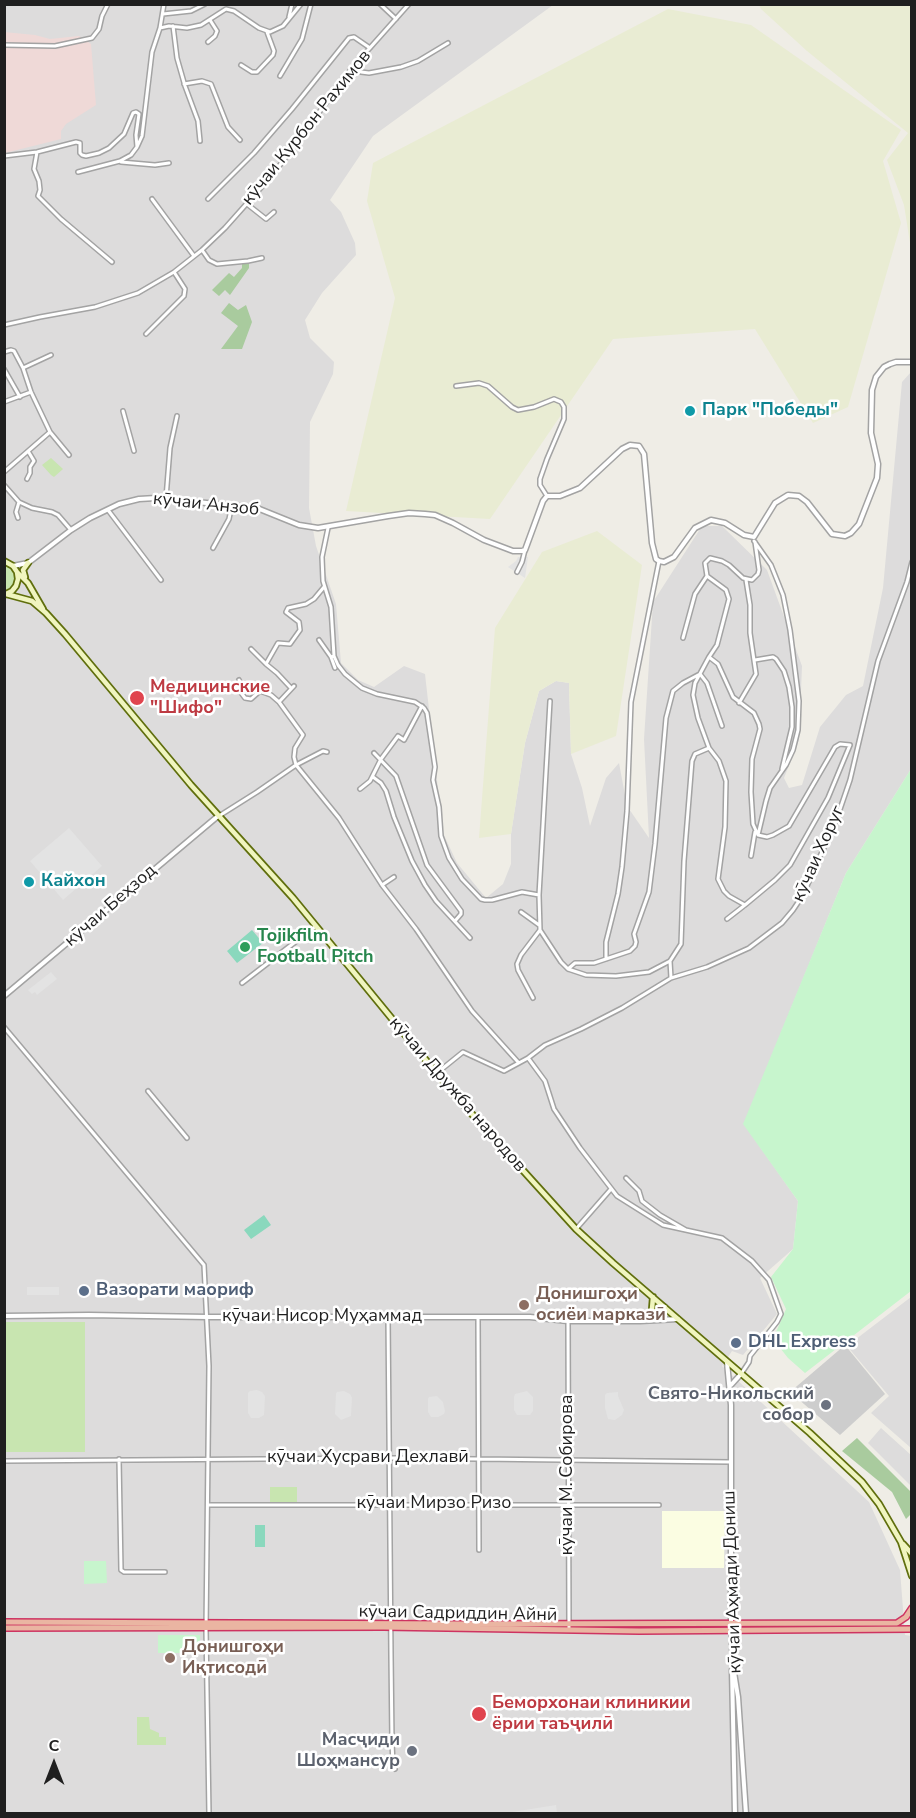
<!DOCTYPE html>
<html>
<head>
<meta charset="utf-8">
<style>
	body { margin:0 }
	#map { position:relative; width:916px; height:1818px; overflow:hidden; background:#efede6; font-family:"Nunito Sans",sans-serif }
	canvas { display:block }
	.frame { position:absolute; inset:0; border:6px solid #1f1f1f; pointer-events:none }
	.north { position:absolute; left:24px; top:1734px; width:60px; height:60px; -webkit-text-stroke:4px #fff; paint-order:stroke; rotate:0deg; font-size:16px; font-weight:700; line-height:24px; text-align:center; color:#1f1f1f }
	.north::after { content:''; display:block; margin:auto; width:21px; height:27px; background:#1f1f1f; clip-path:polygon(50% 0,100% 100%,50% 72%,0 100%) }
</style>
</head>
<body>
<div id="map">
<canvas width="916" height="1818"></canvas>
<div class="frame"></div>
<div class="north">С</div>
</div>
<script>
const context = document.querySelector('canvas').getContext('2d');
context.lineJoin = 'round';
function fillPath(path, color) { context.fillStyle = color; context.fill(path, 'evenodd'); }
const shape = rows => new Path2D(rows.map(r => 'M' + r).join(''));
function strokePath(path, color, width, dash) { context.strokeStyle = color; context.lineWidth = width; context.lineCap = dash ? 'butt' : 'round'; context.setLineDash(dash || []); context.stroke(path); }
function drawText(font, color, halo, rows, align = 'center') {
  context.font = font + ' "Nunito Sans",sans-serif'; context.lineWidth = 5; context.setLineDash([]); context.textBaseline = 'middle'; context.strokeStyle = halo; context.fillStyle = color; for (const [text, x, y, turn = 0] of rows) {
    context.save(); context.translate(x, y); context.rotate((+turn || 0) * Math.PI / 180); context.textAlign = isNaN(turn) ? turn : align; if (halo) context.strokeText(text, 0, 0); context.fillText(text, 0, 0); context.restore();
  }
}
fillPath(shape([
	[5,5,553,5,373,136,330,200,341,212,355,243,356,255,322,293,305,320,310,338,334,362,333,374,310,422,309,508,316,546,336,604,341,663,358,680,374,687,404,666,425,674,443,833,457,863,486,898,503,884,511,864,511,834,525,743,539,691,556,681,569,683,571,754,582,788,590,826,606,778,619,763,627,806,649,838,644,739,653,602,702,526,722,526,767,570,802,666,799,740,784,778,789,788,802,785,820,727,846,695,863,686,883,588,902,382,911,372,911,769,846,873,744,1124,798,1201,793,1249,760,1278,777,1314,743,1355,732,1351,722,1366,869,1502,900,1570,905,1635,911,1636,911,1813,5,1814],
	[911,1297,911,1448,871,1413,889,1396,847,1346],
	[881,1428,911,1455,911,1486,868,1443]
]), '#dddcdc');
fillPath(shape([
	[4,32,35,35,50,39,79,36,91,44,96,105,66,124,61,131,61,139,5,153]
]), '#efd9d7');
fillPath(shape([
	[662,1511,725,1511,724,1568,662,1568]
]), '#fbfde2');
fillPath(shape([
	[845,1345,885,1394,840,1435,790,1392]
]), '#cdcdcd');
fillPath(shape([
	[759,5,911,5,911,249,904,205,887,160,908,133,807,51,761,9],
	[668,9,751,25,901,130,883,161,901,223,848,407,813,423,755,329,613,339,490,519,346,511,395,298,367,201,373,163],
	[597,531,642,565,616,736,571,754,569,683,556,681,539,691,525,743,511,834,479,838,495,628,542,552]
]), '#e9ecd3');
fillPath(shape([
	[51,458,63,469,54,477,51,475,42,465],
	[5,565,11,569,15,577,13,585,5,591],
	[5,1322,85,1322,85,1452,5,1452],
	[270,1487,297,1487,297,1503,270,1503],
	[137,1717,149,1717,150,1729,159,1733,159,1737,166,1737,166,1745,137,1745]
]), '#c8e5b0');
fillPath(shape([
	[242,262,249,262,249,268,230,295,225,290,219,296,212,290,229,273,234,277,242,268],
	[229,303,238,310,246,305,252,322,242,349,221,349,238,326,221,313],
	[857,1438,911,1492,911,1514,906,1519,892,1492,842,1451]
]), '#a9cb9e');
fillPath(shape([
	[911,769,911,1291,805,1373,788,1358,773,1339,786,1309,771,1277,793,1249,798,1201,743,1124,846,873],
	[84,1561,106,1561,107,1583,84,1584],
	[158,1635,200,1635,200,1653,158,1653]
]), '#c7f5cd');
fillPath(shape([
	[252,930,263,943,237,963,227,951],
	[264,1215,271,1225,251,1239,244,1230],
	[255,1525,265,1525,265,1547,255,1547]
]), '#8ad8bd');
fillPath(shape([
	[518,557,528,557,525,578,508,567,516,561],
	[69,828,102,866,63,900,30,861],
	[51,972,57,979,37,995,35,992,32,994,28,990],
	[27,1287,59,1287,59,1295,27,1295],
	[257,1390,262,1392,265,1396,264,1415,259,1418,251,1418,248,1413,248,1393,250,1391],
	[344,1391,350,1394,352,1398,351,1416,341,1420,335,1414,336,1394,337,1392],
	[527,1391,533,1397,533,1411,530,1415,517,1415,514,1410,514,1397,515,1394],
	[618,1392,618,1396,624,1410,622,1415,615,1420,608,1419,605,1408,605,1395,607,1393],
	[437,1396,443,1402,445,1411,444,1414,438,1417,431,1417,428,1412,428,1399,429,1397],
	[556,1805,557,1813,506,1813]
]), '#e3e3e3');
const minor = shape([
	[380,4,396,19],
	[163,14,191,11,205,4],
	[289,17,292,4],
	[173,26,177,58,185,86,198,121,200,141],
	[160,28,164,4],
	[208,42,215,36,217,31,210,20],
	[4,45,55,46,92,38,99,29,102,16,108,4],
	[241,65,252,72,257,72,273,55,274,51,267,32],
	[352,68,361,72,369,73,401,67,418,61,448,43],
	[280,76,302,39,311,4],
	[184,84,202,81,211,84,228,127,240,140],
	[37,152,34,169,39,181,40,190,38,196,61,219,112,262],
	[4,156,37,152,76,142,80,143,80,153,82,155,86,156,99,153,109,148,124,134,133,113,136,112,139,114,136,135,137,147,142,136,152,52,160,28,169,26,187,28,201,25,226,9,234,11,259,28,270,32,283,26,301,4],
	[121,162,155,165,169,163],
	[78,172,120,161,131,155,137,147],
	[152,199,194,256],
	[208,199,254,153,292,109,349,38,354,37,370,48],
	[247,204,266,219,274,212],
	[202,250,209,260,217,264,248,261,262,258],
	[4,325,40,317,95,307,138,293,174,272,202,250,225,228,274,173,352,68,409,4],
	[146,334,184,296,185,289,174,272],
	[4,352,11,350,14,351,23,368,31,392,50,432,69,455],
	[23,368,51,355],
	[4,369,20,397],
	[456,386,479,383,488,386,512,407,518,410,534,407,554,399,561,402,564,407,564,419,547,459,540,479,540,485,547,496],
	[4,402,31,392],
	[123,411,134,451],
	[4,472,50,432],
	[27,479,30,473,30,467,34,461,28,451],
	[4,485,19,502,32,508,52,512,58,515,71,530],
	[166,498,170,448,177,416],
	[108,510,161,580],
	[18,518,16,512,19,502],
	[328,528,322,557,323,581,331,607,334,656,338,665,345,674,362,688,377,694,415,702,424,708,427,713,435,767,433,780,439,807,441,836,449,858,462,879,481,899,485,900,492,900,522,892,539,895],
	[754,541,771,565,783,595,790,630,799,701,798,730,793,750,786,765,770,788,766,801,758,835],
	[213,548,229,519,230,514,226,504],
	[517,572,522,562,525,550],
	[683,638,695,594,707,576],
	[319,640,331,657,334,656],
	[251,649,266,664],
	[331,657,335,668],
	[709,657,717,645,729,599,726,590,707,576,705,563,710,558,722,561,729,565,743,578,752,580,758,574,759,570,755,542],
	[755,660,773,657,776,659,784,671,789,687,792,707,792,727,782,769],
	[239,680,243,688,242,694,245,698,251,699,260,691,271,695,279,702],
	[294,686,279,702,303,735,295,748,294,757,296,765,339,818,382,885,416,929,472,1011,518,1062],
	[291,688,277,673,266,664,278,643,290,644,300,630,299,622,286,612,288,608,306,604,314,599,324,587],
	[550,701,539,895,540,930,561,962,568,969,575,963,594,963,630,951,635,946,636,942,634,934,649,892,655,844,666,718,673,691,683,683,700,674,707,683,722,726],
	[739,703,756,674,750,633,750,605,746,580],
	[709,748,698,718,693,695,695,683,709,657,718,664,733,697,754,713,759,724,760,729,752,759,751,792,753,824,758,835,767,837,773,835,789,826,835,747,840,744,850,745,828,798,790,865,775,880,745,905],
	[374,753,396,776,427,865,461,911,461,914,455,921],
	[373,777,381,783,386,791,394,817,412,861,425,885,436,901,470,938],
	[360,789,370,781,381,759,398,736,404,740,422,706],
	[219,816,257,792,296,765,323,751,327,752],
	[751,856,755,832],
	[382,885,394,877],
	[521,912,539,925],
	[606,959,606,942,618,894,622,867,627,811,631,702,659,561],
	[568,969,586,975,616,976,649,972,670,961],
	[671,978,670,961,681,944,684,861,692,761,695,754,709,748,719,761,726,781,725,827,718,879,724,891,729,896,745,905,727,919],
	[242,983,316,926],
	[533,998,518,970,517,964,521,955,540,930],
	[4,1027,204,1265,209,1366,206,1629,209,1814],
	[528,1058,545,1081,554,1109,580,1148,617,1196,663,1225,722,1238,752,1261,769,1280,781,1314,777,1322,750,1356,749,1362,741,1374],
	[437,1073,463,1052,504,1071,528,1058,545,1045,581,1029,622,1008,671,978,707,967,749,948,782,923,793,910,803,895,837,818,850,780,878,661,907,582,912,562],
	[148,1091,187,1138],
	[626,1178,639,1191,642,1201,660,1215,686,1230],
	[576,1229,611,1189],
	[388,1317,391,1655,392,1742,393,1765,395,1769],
	[478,1317,479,1550],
	[568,1321,569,1630],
	[119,1459,121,1570,124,1572,165,1572],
	[4,1461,394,1458,731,1462],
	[208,1505,659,1505]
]);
const tertiary = shape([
	[13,566,28,563,71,530,90,518,119,504,139,499,156,498,257,508,299,525,318,528,388,516,409,513,425,514,435,515,453,523,484,540,513,551,522,551,525,550,543,501,547,496,560,496,580,488,622,449,630,445,639,446,644,454,652,543,656,559,659,561,664,562,674,557,695,528,711,520,725,523,744,535,754,537,775,503,788,495,799,496,807,502,832,534,845,536,851,533,859,524,877,478,878,464,871,433,872,390,876,377,884,367,890,364,896,362,912,362],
	[4,996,218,816],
	[4,1316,89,1315,207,1317,530,1317,568,1321,640,1321,678,1319],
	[648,1318,658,1314,665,1307],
	[727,1362,731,1405,731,1623,733,1666,738,1697,746,1814],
	[731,1385,741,1374],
	[732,1670,735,1814]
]);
const secondary = shape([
	[4,561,13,566,17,572,18,579,16,586,12,591,6,594],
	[17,572,28,583,43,609],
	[25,577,23,570,28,563],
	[6,594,32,601,46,613,65,634,191,785,293,898,452,1092,576,1229,613,1263,810,1433,862,1482,879,1504,901,1542,912,1576],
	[649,1318,652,1309,653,1297],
	[903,1544,912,1554]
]);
const trunk = shape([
	[4,1622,465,1624,897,1623,906,1617,912,1608],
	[4,1628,383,1627,639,1631,912,1629]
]);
strokePath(minor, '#a3a3a3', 6);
strokePath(tertiary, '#a3a3a3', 7);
strokePath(secondary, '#606f0d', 8);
strokePath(trunk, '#ce3361', 8);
strokePath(minor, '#fff', 3);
strokePath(tertiary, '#fff', 4);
strokePath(secondary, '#f0f5bf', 4.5);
strokePath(trunk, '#eab5a2', 5);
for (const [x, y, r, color] of [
	[690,411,6,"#0f9aa8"],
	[137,698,8,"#e0444e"],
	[29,882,6,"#0f9aa8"],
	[245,947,6,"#2e9e5b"],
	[84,1291,6,"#5c6f8a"],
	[524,1305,6,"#8d6e63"],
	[736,1343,6,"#5c6f8a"],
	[826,1405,6,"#6b7280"],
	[170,1658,6,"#8d6e63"],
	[479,1714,8,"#e0444e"],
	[412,1751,6,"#6b7280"]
]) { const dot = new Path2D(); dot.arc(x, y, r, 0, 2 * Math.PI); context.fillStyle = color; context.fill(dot); strokePath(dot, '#fff', 2); }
drawText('18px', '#1f1f1f', '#fff', [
	["кӯчаи Курбон Рахимов",307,128,-51],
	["кӯчаи Анзоб",206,505,6],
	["кӯчаи Хоруг",819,854,-66],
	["кӯчаи Беҳзод",111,906,-41],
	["кӯчаи Дружба народов",457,1095,49],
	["кӯчаи Нисор Муҳаммад",322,1317],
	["кӯчаи Хусрави Дехлавӣ",368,1458],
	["кӯчаи М. Собирова",568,1475,-90],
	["кӯчаи Мирзо Ризо",434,1504],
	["кӯчаи Аҳмади Дониш",733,1582,-92],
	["кӯчаи Садриддин Айнӣ",458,1614,1]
]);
drawText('bold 18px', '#0d838f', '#fff', [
	["Парк \"Победы\"",702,411],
	["Кайхон",41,882]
], 'left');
drawText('bold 18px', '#be3a42', '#fff', [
	["Медицинские",150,688],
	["\"Шифо\"",150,709],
	["Беморхонаи клиникии",492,1704],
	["ёрии таъҷилӣ",492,1725]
], 'left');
drawText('bold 18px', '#27864d', '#fff', [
	["Tojikfilm",257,937],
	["Football Pitch",257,958]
], 'left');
drawText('bold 18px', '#4e5e75', '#fff', [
	["Вазорати маориф",96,1291],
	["DHL Express",748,1343]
], 'left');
drawText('bold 18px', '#785e54', '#fff', [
	["Донишгоҳи",536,1295],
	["осиёи марказӣ",536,1316],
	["Донишгоҳи",182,1648],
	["Иқтисодӣ",182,1669]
], 'left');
drawText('bold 18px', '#5b616d', '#fff', [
	["Свято-Никольский",814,1395],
	["собор",814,1416],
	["Масҷиди",400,1741],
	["Шоҳмансур",400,1762]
], 'right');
</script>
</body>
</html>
